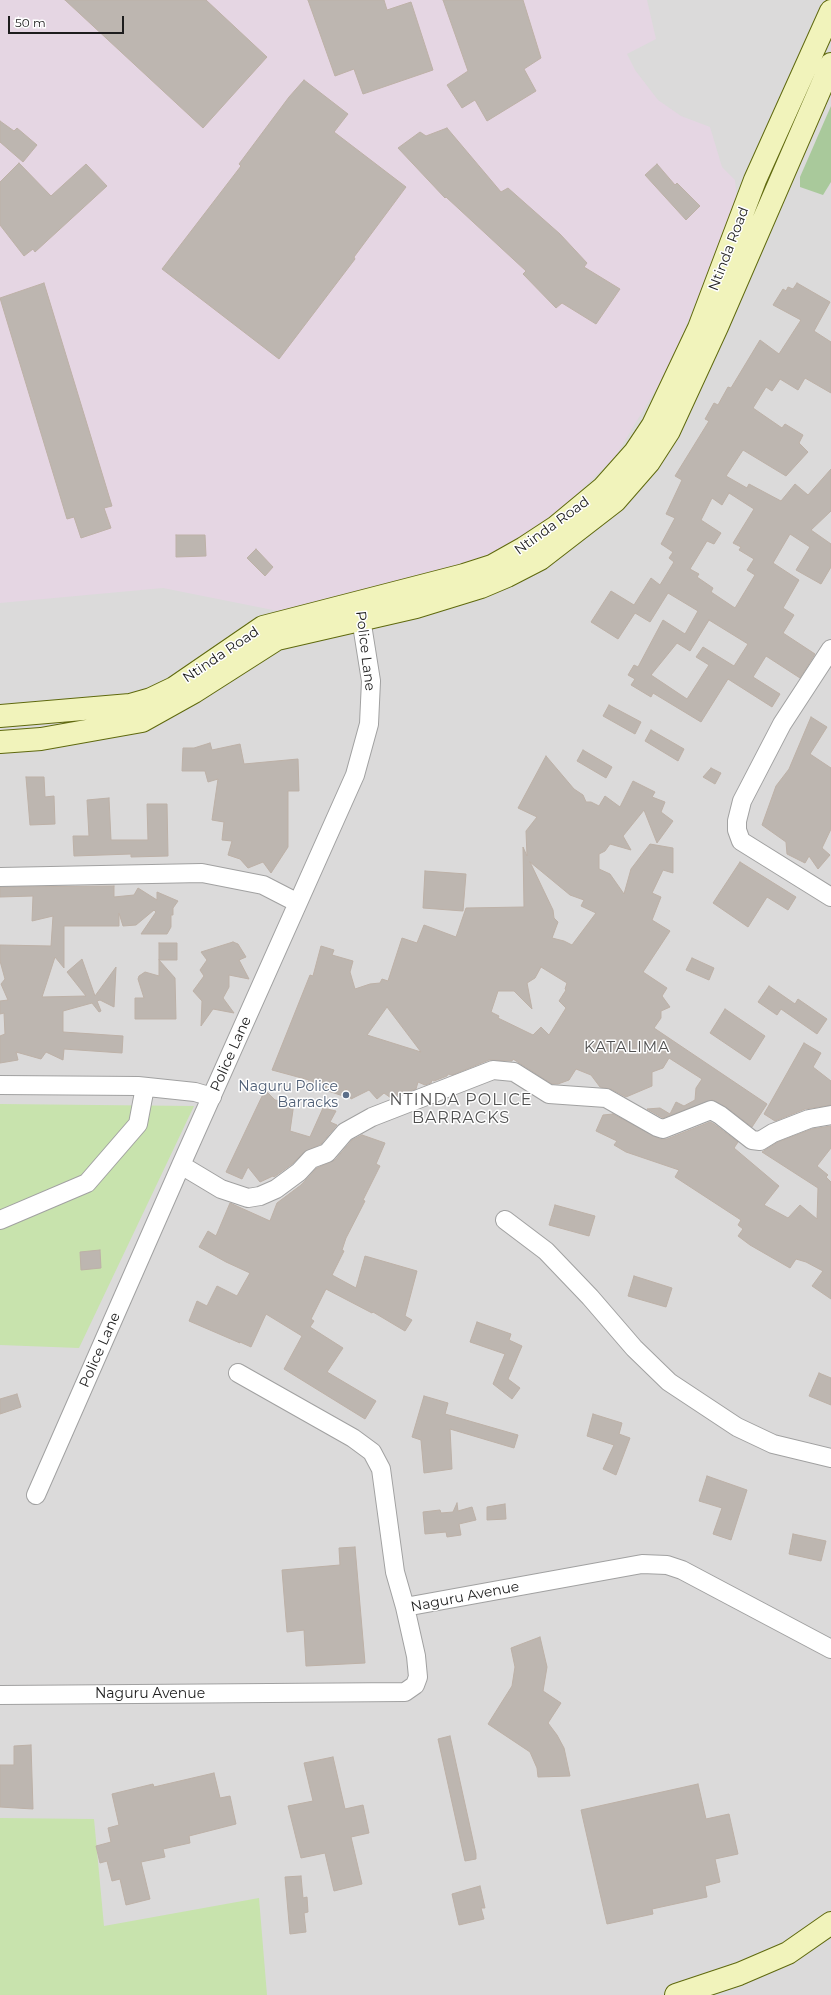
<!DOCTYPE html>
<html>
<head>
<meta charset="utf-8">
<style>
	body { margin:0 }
	#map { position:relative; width:831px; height:1995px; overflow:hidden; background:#edeae3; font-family:Montserrat,sans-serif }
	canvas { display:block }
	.scale { position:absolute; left:8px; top:16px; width:116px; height:18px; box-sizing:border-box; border:2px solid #1d1d1d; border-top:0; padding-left:5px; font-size:12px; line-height:14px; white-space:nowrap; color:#1d1d1d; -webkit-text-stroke:3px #fff; paint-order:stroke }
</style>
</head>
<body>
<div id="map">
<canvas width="831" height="1995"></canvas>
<div class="scale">50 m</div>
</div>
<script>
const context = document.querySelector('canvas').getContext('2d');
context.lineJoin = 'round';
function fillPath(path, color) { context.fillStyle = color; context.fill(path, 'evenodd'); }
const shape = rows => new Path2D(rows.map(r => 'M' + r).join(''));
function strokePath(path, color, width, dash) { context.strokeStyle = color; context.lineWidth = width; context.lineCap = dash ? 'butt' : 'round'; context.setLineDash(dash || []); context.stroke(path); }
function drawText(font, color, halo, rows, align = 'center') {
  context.font = font + ' Montserrat,sans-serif'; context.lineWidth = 3; context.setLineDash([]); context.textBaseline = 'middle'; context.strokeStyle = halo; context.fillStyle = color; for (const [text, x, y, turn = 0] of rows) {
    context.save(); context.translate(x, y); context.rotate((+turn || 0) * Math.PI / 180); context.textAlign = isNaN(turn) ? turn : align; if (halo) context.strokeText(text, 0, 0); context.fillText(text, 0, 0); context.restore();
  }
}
fillPath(shape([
	[0,0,831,0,831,1995,0,1995]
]), '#dbdada');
fillPath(shape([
	[0,0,647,0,656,39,627,54,635,70,658,100,681,116,710,127,722,167,735,180,737,200,670,366,615,457,539,531,453,574,346,594,278,611,163,588,0,603]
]), '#e5d6e3');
fillPath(shape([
	[0,1104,194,1106,79,1348,0,1345],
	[0,1818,94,1819,104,1926,259,1898,267,1995,0,1995]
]), '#c8e3ad');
fillPath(shape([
	[831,106,831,182,823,195,800,187,800,177]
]), '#a9c99b');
const building = shape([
	[65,0,206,0,267,57,203,128,65,0],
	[308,0,384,0,387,10,411,2,433,70,363,94,354,69,335,76,308,0],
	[443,0,523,0,541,58,524,69,536,91,487,121,475,100,462,108,447,85,468,71,443,0],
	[304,80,348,114,334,132,406,187,354,257,355,259,279,359,162,269,241,166,239,164,289,97,304,80],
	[0,121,14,131,17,128,37,145,23,162,0,142,0,121],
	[447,128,501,192,508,188,560,234,587,263,584,267,620,289,596,324,562,303,556,308,523,274,526,271,446,197,445,198,398,148,420,132,426,136,447,128],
	[19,163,51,196,86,164,107,186,35,252,33,249,24,256,0,225,0,182,19,163],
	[657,164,675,185,677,183,700,206,686,220,645,175,657,164],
	[44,283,112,506,104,508,111,528,81,538,74,517,67,519,0,298,44,283],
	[797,283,830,302,814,331,831,342,831,393,805,378,798,390,780,379,772,391,766,387,753,408,782,428,785,424,803,435,799,443,808,452,786,476,743,450,726,476,747,488,749,484,781,501,795,484,808,495,831,469,831,511,811,530,831,544,831,567,821,584,796,570,810,547,790,534,773,563,799,580,783,608,794,615,783,633,815,654,800,678,766,656,753,677,780,694,772,707,728,679,701,722,653,693,651,697,631,685,635,679,628,675,634,665,638,667,663,620,685,634,698,611,668,593,650,622,635,613,618,639,591,622,611,591,634,605,651,578,660,585,674,562,669,558,673,552,661,544,675,518,666,514,682,480,675,476,709,421,705,419,714,403,718,405,728,387,731,388,760,340,779,354,801,320,773,305,783,289,786,291,788,287,793,289,797,283],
	[729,493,754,509,733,543,741,547,739,550,754,559,747,570,755,575,735,608,711,592,713,588,697,577,699,574,690,569,707,541,714,544,721,533,701,520,712,498,722,505,729,493],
	[709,620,748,644,734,666,703,647,696,657,709,665,687,699,651,675,677,643,690,651,709,620],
	[176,535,205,535,206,556,176,557,176,535],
	[256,549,273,567,265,576,247,558,256,549],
	[609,705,641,722,635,734,603,716,609,705],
	[811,717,827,727,810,754,831,768,831,829,822,848,830,855,818,869,809,856,805,863,787,854,786,842,762,825,776,786,789,769,811,717],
	[651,730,684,749,678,761,645,741,651,730],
	[210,743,212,750,240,744,244,764,298,759,299,791,288,791,288,847,271,873,263,862,248,868,240,859,228,855,232,841,222,840,224,822,212,820,218,779,208,782,205,771,182,771,183,748,194,748,210,743],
	[583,750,612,767,606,778,577,761,583,750],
	[546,756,574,789,583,795,586,802,591,802,599,806,605,796,620,807,633,781,655,792,652,797,665,802,661,812,673,821,657,843,644,810,623,836,631,850,610,844,605,851,599,854,599,869,610,874,624,894,631,869,650,844,673,848,673,873,663,870,652,893,661,897,652,920,670,931,643,972,667,988,662,996,670,1007,661,1011,661,1018,654,1028,767,1104,752,1127,726,1107,712,1100,663,1118,647,1109,660,1108,670,1114,676,1102,684,1106,695,1100,696,1088,702,1079,669,1058,663,1068,652,1072,652,1086,626,1097,611,1089,600,1087,591,1075,576,1069,569,1080,558,1084,552,1084,513,1059,512,1061,489,1060,452,1075,448,1074,447,1076,434,1081,432,1080,431,1083,425,1085,418,1082,416,1089,406,1092,404,1092,391,1098,384,1093,377,1099,369,1090,351,1099,346,1089,343,1096,308,1084,309,1080,272,1070,310,975,313,976,321,946,334,950,332,955,353,961,350,972,355,989,370,984,380,983,382,979,388,981,402,938,417,943,424,925,456,937,466,908,524,907,523,847,527,856,526,831,537,817,518,808,546,756],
	[530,862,570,895,584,900,581,906,596,913,572,945,564,941,552,938,558,922,554,918,553,910,530,862],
	[541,967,567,983,565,989,566,990,559,1001,566,1008,549,1035,541,1027,533,1035,498,1018,499,1016,491,1012,498,991,514,991,532,1009,527,983,535,978,541,967],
	[387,1007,421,1052,367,1035,387,1007],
	[711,768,721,773,715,784,703,777,711,768],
	[26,777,44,777,45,797,54,796,55,824,30,825,26,777],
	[109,798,111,840,148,840,147,804,167,804,168,856,131,857,131,854,74,856,73,836,89,836,87,800,109,798],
	[740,862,796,897,788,910,767,897,748,927,713,903,740,862],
	[425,871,466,874,463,911,423,908,425,871],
	[114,886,114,897,134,895,138,888,157,900,157,892,178,901,173,908,173,915,171,915,171,927,167,934,141,934,156,912,154,910,136,925,123,926,119,913,119,926,64,926,64,968,55,957,42,997,86,996,67,972,82,959,95,996,116,967,114,1007,100,1000,97,1001,101,1011,99,1012,92,1003,63,1011,63,1032,123,1036,122,1053,64,1049,63,1060,46,1052,41,1059,16,1052,18,1060,0,1063,0,1036,5,1034,4,1013,0,1014,0,1001,8,1000,1,984,5,979,0,961,0,945,51,946,53,916,32,921,33,896,0,897,0,887,114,886],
	[233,942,238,944,246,957,239,960,249,979,229,975,229,987,223,998,234,1013,213,1009,201,1026,202,1001,193,991,204,976,200,970,207,960,201,952,233,942],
	[159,943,177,943,177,960,159,960,159,943],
	[692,958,714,968,709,980,686,970,692,958],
	[159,960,175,978,176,1019,135,1019,135,998,144,998,138,979,139,976,145,972,159,976,159,960],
	[769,986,795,1004,798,999,827,1019,817,1034,781,1009,777,1015,758,1002,769,986],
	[725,1009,765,1036,750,1060,710,1033,725,1009],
	[804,1043,821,1053,813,1067,831,1081,831,1105,805,1109,775,1121,764,1114,804,1043],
	[265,1090,275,1100,294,1103,290,1131,310,1137,323,1108,336,1111,330,1122,337,1125,321,1144,304,1152,292,1164,274,1177,273,1176,260,1182,248,1167,242,1179,226,1172,265,1090],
	[613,1114,660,1139,667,1139,710,1122,714,1124,738,1142,734,1148,779,1186,764,1205,788,1218,800,1205,817,1219,818,1188,762,1152,778,1142,812,1129,831,1126,831,1148,817,1166,828,1175,826,1177,831,1182,831,1299,812,1286,823,1271,806,1262,796,1259,790,1268,750,1245,738,1236,743,1229,738,1225,741,1220,675,1177,679,1170,626,1152,614,1145,617,1141,596,1131,603,1115,613,1114],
	[362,1135,385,1143,376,1164,380,1166,363,1200,365,1201,346,1238,342,1250,344,1251,332,1275,356,1288,365,1256,417,1271,405,1316,412,1320,405,1331,373,1312,372,1313,326,1289,311,1319,314,1321,310,1327,343,1348,327,1372,376,1401,365,1419,284,1369,302,1336,266,1314,251,1347,240,1342,240,1343,189,1321,197,1301,207,1306,217,1286,237,1296,250,1273,226,1262,199,1247,208,1231,216,1236,230,1203,270,1221,277,1203,301,1185,317,1168,335,1160,352,1140,362,1135],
	[555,1205,595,1216,589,1236,549,1225,555,1205],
	[100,1250,101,1268,81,1270,80,1252,100,1250],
	[634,1276,672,1288,666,1307,628,1296,634,1276],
	[477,1322,511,1334,509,1340,522,1346,508,1379,520,1388,512,1399,493,1384,505,1354,470,1342,477,1322],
	[819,1373,831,1378,831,1405,809,1396,819,1373],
	[17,1394,21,1407,0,1414,0,1399,17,1394],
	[424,1396,448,1403,445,1414,518,1435,514,1448,450,1429,452,1469,424,1473,421,1440,412,1437,424,1396],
	[593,1414,622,1423,619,1434,630,1438,616,1475,603,1469,614,1445,587,1436,593,1414],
	[707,1476,747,1490,731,1540,713,1534,722,1508,699,1501,707,1476],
	[457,1503,458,1511,472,1507,476,1520,459,1524,461,1535,447,1537,446,1532,425,1534,423,1512,440,1510,441,1513,453,1512,457,1503],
	[505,1504,506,1519,487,1520,487,1507,505,1504],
	[793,1534,826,1541,821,1561,789,1554,793,1534],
	[355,1547,365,1663,306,1666,304,1630,287,1632,282,1570,340,1565,339,1548,355,1547],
	[540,1637,547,1667,543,1691,561,1703,548,1723,557,1735,564,1748,570,1776,538,1777,537,1768,530,1752,488,1724,512,1686,515,1667,511,1648,540,1637],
	[450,1736,476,1854,476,1859,465,1861,438,1739,450,1736],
	[31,1745,33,1809,0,1807,0,1765,14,1765,14,1746,31,1745],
	[333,1757,345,1809,363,1805,369,1833,351,1837,362,1884,334,1891,325,1853,301,1858,288,1806,313,1801,304,1763,333,1757],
	[214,1773,220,1798,230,1796,236,1824,189,1836,190,1843,163,1849,165,1857,141,1862,150,1899,126,1905,120,1879,112,1881,107,1861,100,1863,96,1846,111,1842,108,1828,119,1825,112,1794,153,1784,154,1787,214,1773],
	[698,1784,706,1819,729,1814,738,1854,715,1859,720,1882,705,1886,707,1897,652,1909,653,1914,607,1924,581,1810,698,1784],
	[301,1876,303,1898,307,1897,308,1912,304,1913,306,1932,290,1934,285,1877,301,1876],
	[480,1886,485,1908,481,1908,484,1919,459,1925,452,1894,480,1886]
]);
fillPath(building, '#bdb6b0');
strokePath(building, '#bdb1a7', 1);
const street = shape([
	[831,649,782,724,742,801,737,821,737,830,741,841,831,897],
	[0,877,202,873,263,885,298,903],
	[0,1085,138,1086,195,1092,212,1097],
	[181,1165,221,1189,248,1198,260,1196,276,1189,299,1172,311,1159,327,1153,345,1132,372,1117,493,1070,514,1072,549,1094,606,1098,657,1127,663,1129,711,1110,720,1115,752,1140,760,1141,773,1133,809,1119,831,1115],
	[0,1220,87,1183,138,1124,145,1087],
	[505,1220,546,1251,590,1297,634,1348,669,1382,737,1427,773,1444,831,1458],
	[238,1373,353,1438,372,1452,381,1469,395,1572,405,1607],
	[36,1495,181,1165,355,775,369,724,371,681,359,606],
	[0,1695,405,1692,415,1685,418,1677,416,1656,405,1607,642,1564,667,1565,682,1570,831,1649]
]);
const secondary = shape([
	[0,716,130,705,151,699,174,688,263,627,464,575,492,566,524,548,556,527,603,488,635,452,653,425,699,328,755,180,831,11],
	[0,742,41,739,142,721,194,692,277,639,416,607,481,587,507,576,540,559,615,501,649,462,669,431,717,327,831,64],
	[676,1995,739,1974,788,1953,831,1923]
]);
strokePath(street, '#a1a1a1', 20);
strokePath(secondary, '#5f690e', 24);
strokePath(street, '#fff', 18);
strokePath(secondary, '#f1f3bb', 22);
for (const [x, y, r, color] of [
	[346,1095,4,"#5c6f8a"]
]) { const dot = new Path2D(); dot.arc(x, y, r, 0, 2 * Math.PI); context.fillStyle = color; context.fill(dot); strokePath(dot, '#fff', 1.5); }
drawText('14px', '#1d1d1d', '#fff', [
	["Ntinda Road",729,249,-69],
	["Ntinda Road",552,526,-36],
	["Police Lane",365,651,83],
	["Ntinda Road",221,655,-34],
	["Police Lane",231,1054,-66],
	["Police Lane",100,1350,-66],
	["Naguru Avenue",465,1597,-11],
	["Naguru Avenue",150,1694]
]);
drawText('14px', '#4e5e75', '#fff', [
	["Naguru Police",338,1087],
	["Barracks",338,1103]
], 'right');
context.letterSpacing = '1px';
drawText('15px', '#505050', '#fff', [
	["KATALIMA",627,1048]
]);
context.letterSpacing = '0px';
context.letterSpacing = '1px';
drawText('16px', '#505050', '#fff', [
	["NTINDA POLICE",461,1100],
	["BARRACKS",461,1118]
]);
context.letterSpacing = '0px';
</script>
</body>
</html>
